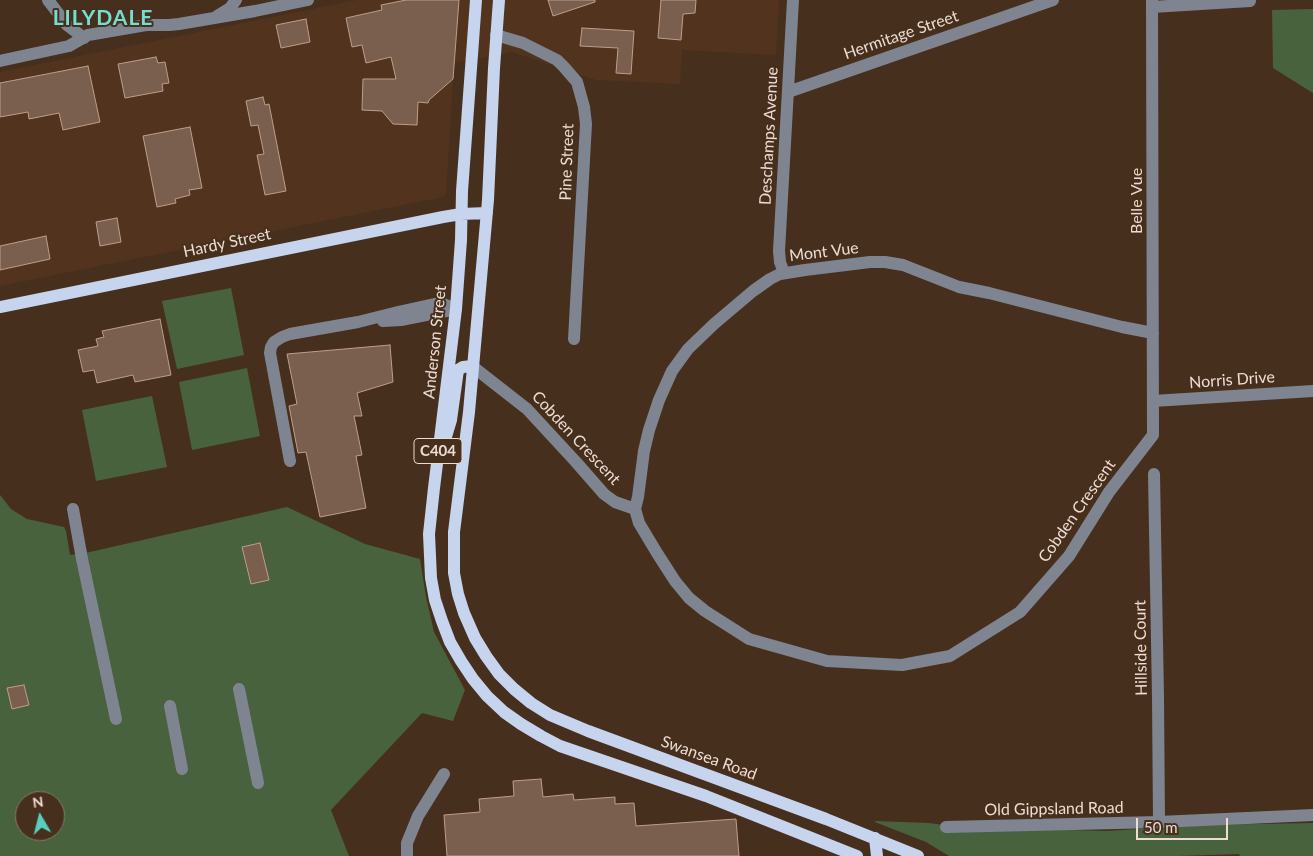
<!DOCTYPE html>
<html>
<head>
<meta charset="utf-8">
<style>
	body { margin:0 }
	#map { position:relative; width:1313px; height:856px; overflow:hidden; background:#472f1d; font-family:Lato,sans-serif }
	canvas { display:block }
	.north { position:absolute; left:15px; top:791px; width:50px; height:50px; box-sizing:border-box; background:#472f1d; border:1px solid #897465; border-radius:50%; rotate:352deg; font-size:14px; font-weight:700; line-height:20px; text-align:center; color:#ecdcd1 }
	.north::after { content:''; display:block; margin:auto; width:18px; height:22px; background:#58cec0; clip-path:polygon(50% 0,100% 100%,50% 72%,0 100%) }
	.scale { position:absolute; left:1136px; top:818px; width:92px; height:22px; box-sizing:border-box; border:2px solid #ecdcd1; border-top:0; padding-left:6px; font-size:15px; line-height:18px; white-space:nowrap; color:#ecdcd1; -webkit-text-stroke:4px #472f1d; paint-order:stroke }
</style>
</head>
<body>
<div id="map">
<canvas width="1313" height="856"></canvas>
<div class="north">N</div>
<div class="scale">50 m</div>
</div>
<script>
const context = document.querySelector('canvas').getContext('2d');
context.lineJoin = 'round';
function fillPath(path, color) { context.fillStyle = color; context.fill(path, 'evenodd'); }
const shape = rows => new Path2D(rows.map(r => 'M' + r).join(''));
function strokePath(path, color, width, dash) { context.strokeStyle = color; context.lineWidth = width; context.lineCap = dash ? 'butt' : 'round'; context.setLineDash(dash || []); context.stroke(path); }
function drawText(font, color, halo, rows, align = 'center') {
  context.font = font + ' Lato,sans-serif'; context.lineWidth = 4; context.setLineDash([]); context.textBaseline = 'middle'; context.strokeStyle = halo; context.fillStyle = color; for (const [text, x, y, turn = 0] of rows) {
    context.save(); context.translate(x, y); context.rotate((+turn || 0) * Math.PI / 180); context.textAlign = isNaN(turn) ? turn : align; if (halo) context.strokeText(text, 0, 0); context.fillText(text, 0, 0); context.restore();
  }
}
fillPath(shape([
	[357,0,779,0,776,55,682,50,680,84,596,80,512,52,454,63,446,194,443,197,0,286,0,72]
]), '#52341e');
fillPath(shape([
	[1313,9,1313,93,1273,68,1272,10],
	[231,288,244,355,177,369,162,301],
	[247,368,260,436,192,450,179,382],
	[152,396,167,467,96,481,82,410],
	[0,495,11,509,27,519,64,527,66,531,70,555,90,552,287,507,365,544,420,559,426,597,434,632,465,690,453,721,422,713,331,810,349,856,0,856],
	[25,801,55,801,55,831,25,831],
	[875,821,929,823,958,827,1107,831,1202,825,1313,823,1313,856,1240,856,1239,854,1178,856,949,856,926,842,875,822]
]), '#48623e');
const building = shape([
	[406,0,459,0,453,79,429,100,428,103,418,102,417,125,393,124,382,111,362,110,363,79,396,79,391,57,366,63,362,45,352,47,346,18,382,10,381,5,406,0],
	[548,0,595,0,595,2,553,16,548,0],
	[661,0,696,0,695,13,683,14,681,40,658,38,661,0],
	[306,19,310,42,281,48,276,25,306,19],
	[582,28,634,31,631,74,616,73,618,48,580,46,582,28],
	[156,57,158,63,165,62,169,83,162,84,163,91,125,98,118,64,156,57],
	[88,66,100,122,63,130,59,113,29,119,28,112,0,117,0,83,88,66],
	[263,97,265,105,269,104,286,191,265,195,257,155,264,154,258,125,251,126,246,101,263,97],
	[190,127,202,188,189,190,190,195,175,199,176,203,157,207,143,136,190,127],
	[117,218,121,242,100,246,96,222,117,218],
	[46,236,50,259,0,270,0,246,46,236],
	[160,319,171,375,135,382,133,375,97,383,94,370,83,372,78,350,98,346,96,339,104,337,102,331,160,319],
	[390,345,393,382,357,393,362,416,354,416,362,455,356,456,366,508,320,517,306,452,298,453,289,406,297,404,287,354,390,345],
	[260,543,269,580,251,584,242,547,260,543],
	[24,685,29,705,12,709,7,688,24,685],
	[541,779,543,797,573,794,574,800,615,797,615,804,634,803,636,826,736,819,739,856,447,856,444,815,480,812,479,799,514,796,513,781,541,779]
]);
fillPath(building, '#7b5f4e');
strokePath(building, '#bd9e8b', 1);
strokePath(shape([
	[48,0,67,25,84,38],
	[1152,7,1250,1],
	[217,16,230,8,236,0],
	[496,35,523,43,557,60,564,67,577,82,584,107,586,124,574,339],
	[0,61,69,46,88,35,94,34,146,25,169,25,179,24,255,11,308,0],
	[788,92,1053,0],
	[784,273,780,262,779,251,793,0],
	[383,321,401,320,456,309],
	[472,366,527,409,576,462,604,494,615,502,635,509,639,523,657,553,675,581,689,598,705,611,749,639,827,661,902,665,950,656,1020,612,1069,556,1109,492,1153,435,1152,0],
	[1153,401,1313,391],
	[290,461,270,353,271,347,274,342,282,337,290,334,358,322,398,312,439,303,441,303,456,309],
	[1154,474,1158,697,1159,822],
	[73,509,82,559,116,719],
	[635,509,638,497,644,451,649,430,659,400,672,371,688,349,714,324,753,291,770,279,780,274,805,270,870,262,885,262,903,265,959,287,989,293,1122,327,1153,333],
	[239,689,258,783],
	[170,706,182,769],
	[946,827,1159,822,1313,815],
	[407,856,407,843,418,816,444,774]
]), '#7e8591', 12);
strokePath(shape([
	[476,0,462,191,461,240,456,309,434,488,429,534,431,578,435,600,442,621,450,642,461,661,473,679,487,696,504,712,521,724,541,736,560,746,706,796,857,856],
	[499,0,494,68,488,200,469,412,454,532,454,573,458,594,464,613,475,638,486,656,499,674,514,689,531,703,550,715,588,731,826,819,918,856],
	[0,307,443,217,461,214,487,213],
	[445,440,451,420,458,370,463,367,472,366],
	[875,838,877,856]
]), '#c6d4ee', 12);
for (const [x, y, w] of [
	[438,451,48]
]) { const box = new Path2D(); box.roundRect(x - w / 2, y - 12.5, w, 25, 4); context.fillStyle = '#472f1d'; context.fill(box); strokePath(box, '#ecdcd1', 1); }
drawText('bold 15px', '#ecdcd1', null, [
	["C404",438,451]
]);
drawText('16px', '#ecdcd1', '#472f1d', [
	["Hermitage Street",901,35,-19],
	["Deschamps Avenue",769,136,-87],
	["Pine Street",567,162,-88],
	["Belle Vue",1137,201,-90],
	["Hardy Street",227,243,-12],
	["Mont Vue",824,252,-7],
	["Anderson Street",435,342,-84],
	["Norris Drive",1232,380,-4],
	["Cobden Crescent",576,438,47],
	["Cobden Crescent",1077,511,-55],
	["Hillside Court",1141,648,-91],
	["Swansea Road",709,758,20],
	["Old Gippsland Road",1054,809,-1]
]);
context.letterSpacing = '1px';
drawText('bold 21px', '#75ded1', '#472f1d', [
	["LILYDALE",103,18]
]);
context.letterSpacing = '0px';
</script>
</body>
</html>
